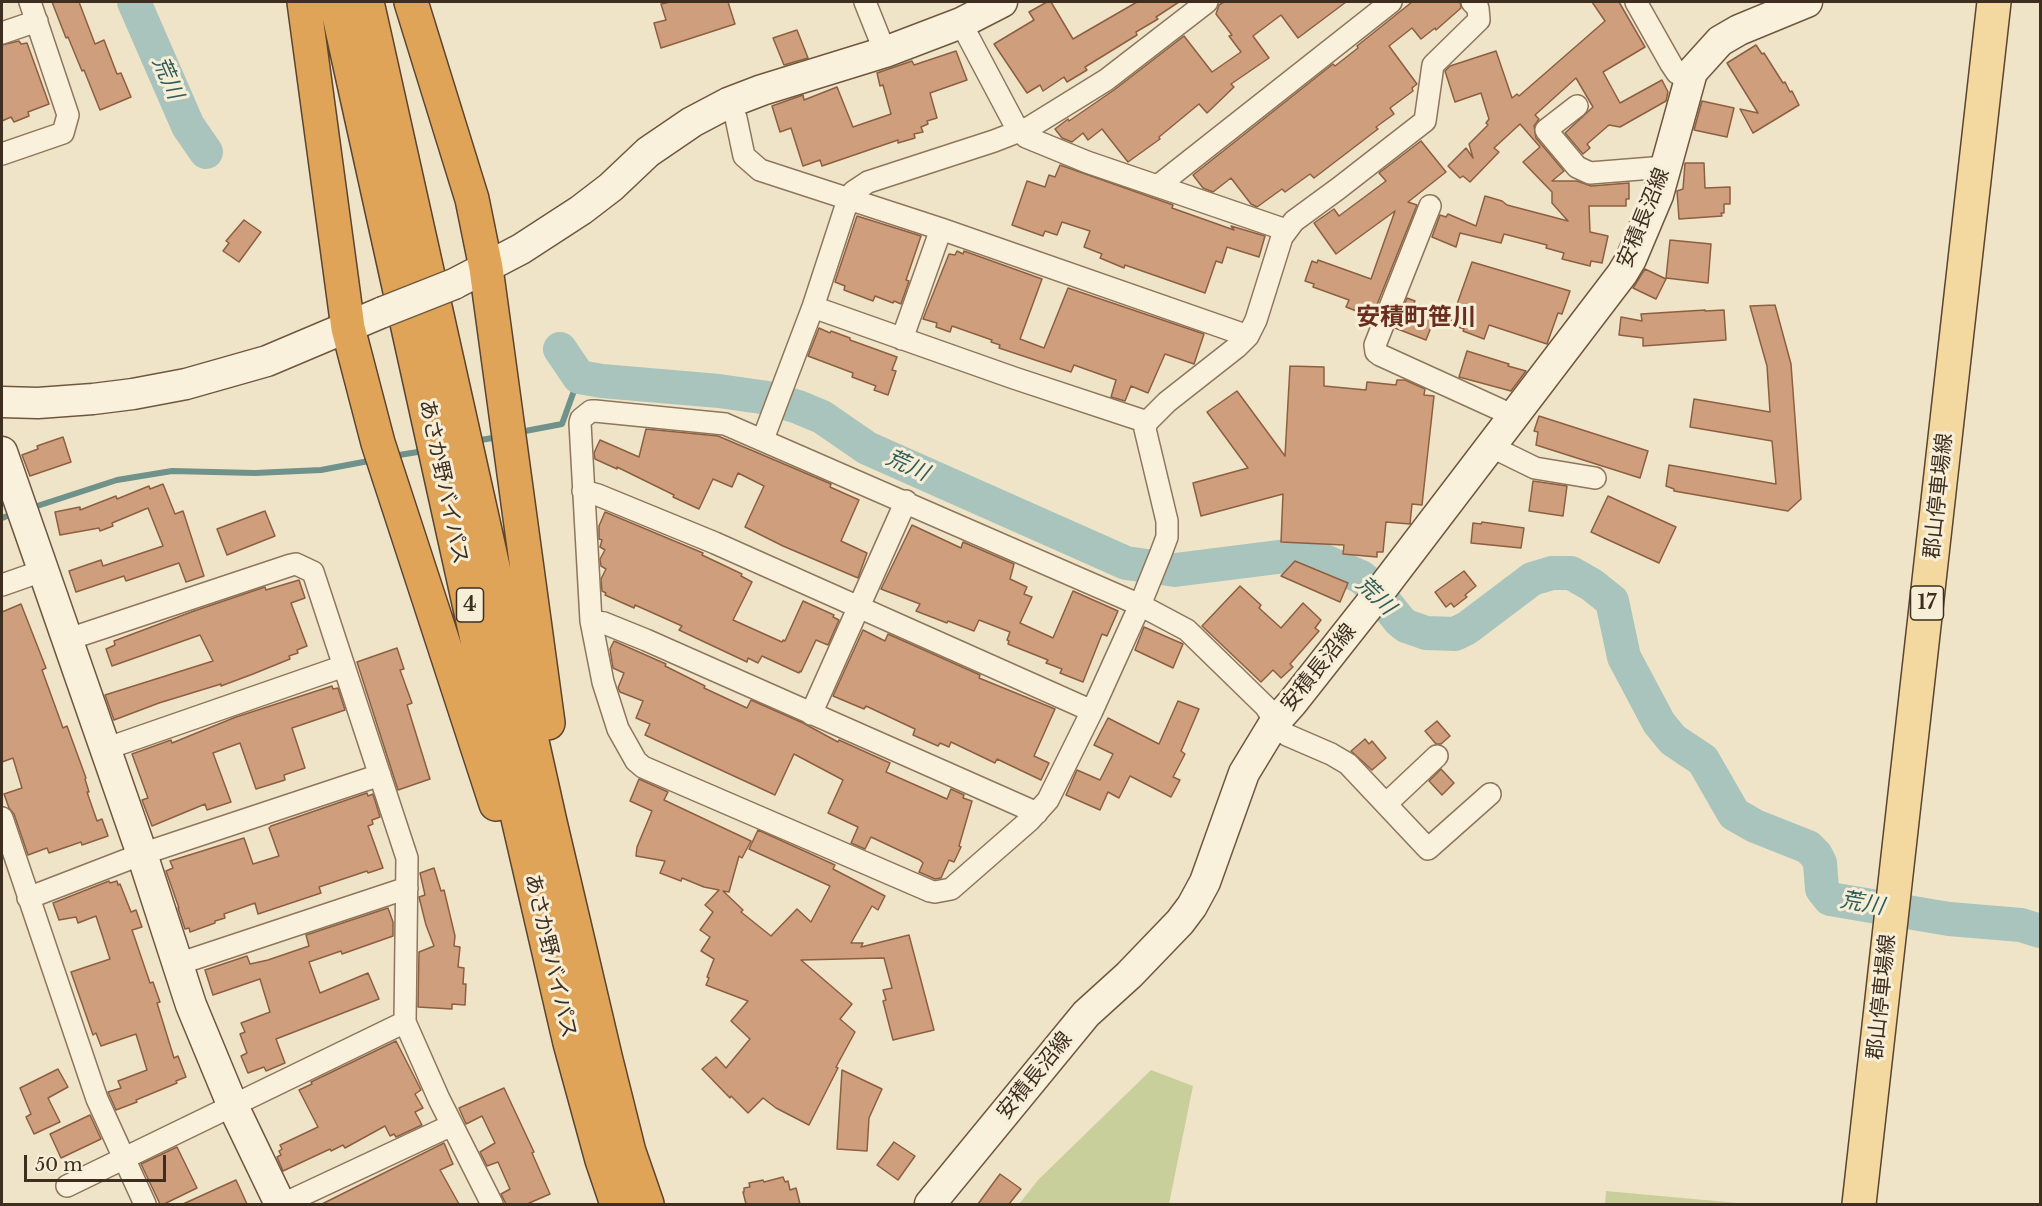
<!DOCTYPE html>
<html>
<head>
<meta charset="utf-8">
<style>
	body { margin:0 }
	#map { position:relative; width:2042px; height:1206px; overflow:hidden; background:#f0e4c8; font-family:"Libre Baskerville",serif }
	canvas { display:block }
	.frame { position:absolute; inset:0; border:3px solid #3d2e20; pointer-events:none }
	.scale { position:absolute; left:24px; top:1155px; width:142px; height:27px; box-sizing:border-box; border:3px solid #3d2e20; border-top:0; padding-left:8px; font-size:18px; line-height:21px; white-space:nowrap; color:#3d2e20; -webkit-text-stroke:4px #f7eed8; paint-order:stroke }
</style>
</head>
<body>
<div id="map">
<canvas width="2042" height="1206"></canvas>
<div class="frame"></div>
<div class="scale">50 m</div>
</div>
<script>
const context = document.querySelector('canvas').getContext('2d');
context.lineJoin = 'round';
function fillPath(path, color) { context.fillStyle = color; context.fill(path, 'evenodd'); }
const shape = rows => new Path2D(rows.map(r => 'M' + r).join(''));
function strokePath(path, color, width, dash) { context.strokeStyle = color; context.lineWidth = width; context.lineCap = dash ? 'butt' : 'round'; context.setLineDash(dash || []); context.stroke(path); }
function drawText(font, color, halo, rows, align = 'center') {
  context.font = font + ' "Libre Baskerville","Noto Sans JP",serif'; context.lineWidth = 6; context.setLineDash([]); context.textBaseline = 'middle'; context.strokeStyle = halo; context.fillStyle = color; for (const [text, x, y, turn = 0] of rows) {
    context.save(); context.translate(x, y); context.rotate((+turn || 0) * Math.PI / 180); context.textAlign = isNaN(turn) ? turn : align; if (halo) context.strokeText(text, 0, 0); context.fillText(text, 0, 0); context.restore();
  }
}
fillPath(shape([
	[1151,1070,1193,1086,1169,1204,1019,1204,1038,1180],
	[1606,1191,1749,1204,1605,1204]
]), '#c9cf9b');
strokePath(shape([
	[520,432,562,424,579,377],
	[475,441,498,437],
	[393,456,424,451],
	[31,508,117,480,172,471,255,473,321,470,374,460],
	[2,518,15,513]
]), '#6f938a', 6);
strokePath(shape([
	[134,2,188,126,206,152],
	[560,349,579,377,602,381,719,391,768,398,798,407,822,417,867,448,1126,563,1175,570,1286,556,1311,555,1361,577,1371,585,1400,621,1406,626,1426,633,1455,634,1467,628,1532,579,1552,573,1571,573,1592,585,1612,601,1624,657,1659,723,1673,740,1703,760,1734,814,1755,826,1808,847,1816,855,1820,863,1822,889,1830,899,1949,919,2021,925,2040,931]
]), '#a9c4bc', 34);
const building = shape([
	[52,2,79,2,95,44,104,40,117,74,121,73,131,97,100,110,84,70,82,71,68,37,66,38,52,2],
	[670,2,728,2,735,24,661,48,654,23,666,20,661,4,670,2],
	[1047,2,1051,2,1073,39,1137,2,1179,2,1156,17,1158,19,1136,32,1137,35,1085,67,1087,70,1067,82,1064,77,1043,91,1040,85,1027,93,994,44,1034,20,1029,12,1047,2],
	[1224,2,1346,2,1298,38,1281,15,1253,36,1269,58,1231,84,1234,87,1207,113,1199,104,1159,137,1160,139,1128,162,1102,129,1088,140,1083,133,1072,142,1062,138,1055,129,1068,119,1069,121,1114,90,1184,36,1212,72,1241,52,1229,36,1232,35,1216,14,1219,5,1224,2],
	[1412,2,1460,2,1461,8,1436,30,1435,28,1421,39,1412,28,1389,46,1417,84,1412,88,1413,91,1390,108,1394,114,1376,127,1378,129,1314,178,1310,174,1285,192,1282,189,1257,207,1251,204,1231,178,1213,192,1203,188,1193,175,1333,64,1335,66,1358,48,1357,46,1412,2],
	[1592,2,1619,2,1645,47,1603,72,1620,103,1662,80,1668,92,1666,101,1620,127,1609,125,1587,144,1590,148,1583,154,1565,133,1593,107,1576,78,1535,115,1539,119,1534,126,1536,138,1564,171,1552,181,1577,181,1591,186,1629,183,1629,199,1626,199,1626,206,1589,206,1590,232,1608,236,1602,263,1591,261,1590,266,1562,259,1564,253,1546,248,1547,245,1504,234,1501,243,1460,233,1456,247,1432,237,1440,215,1446,217,1448,214,1476,226,1485,196,1502,201,1507,205,1568,221,1552,203,1552,192,1523,162,1540,147,1520,124,1494,148,1499,152,1470,182,1463,176,1460,178,1448,166,1466,148,1473,158,1469,144,1488,125,1486,123,1489,119,1481,93,1455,102,1445,71,1450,66,1496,51,1512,98,1517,94,1519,96,1605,21,1592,2],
	[797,30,808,58,784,65,773,38,797,30],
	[19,41,21,44,27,43,49,104,28,112,29,116,14,122,11,117,2,121,2,45,19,41],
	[1756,45,1762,54,1764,53,1783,83,1785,82,1790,92,1792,91,1799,105,1753,133,1740,109,1758,113,1727,63,1756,45],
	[956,51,967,80,930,93,937,118,927,121,928,124,921,127,923,132,914,134,915,138,898,143,898,140,822,166,820,160,803,166,791,128,780,132,772,106,803,95,804,100,837,87,853,127,891,114,883,85,880,86,877,73,912,61,914,65,956,51],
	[1702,101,1734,108,1727,137,1694,130,1702,101],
	[1421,141,1446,172,1408,202,1417,205,1372,317,1346,307,1349,300,1313,287,1314,284,1305,281,1312,261,1317,263,1318,260,1371,279,1395,211,1336,254,1314,223,1334,209,1339,216,1386,181,1379,173,1421,141],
	[1685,163,1704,163,1705,188,1730,187,1730,204,1724,204,1724,213,1721,213,1722,216,1679,219,1677,191,1683,189,1685,163],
	[1060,165,1173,205,1172,208,1234,230,1231,226,1265,236,1259,257,1227,247,1222,263,1216,261,1205,293,1125,265,1124,268,1100,258,1102,254,1084,247,1090,231,1062,222,1057,235,1045,231,1043,236,1012,225,1027,181,1045,187,1049,175,1055,177,1060,165],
	[857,216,921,236,906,280,909,281,901,304,894,301,893,303,875,296,873,301,844,290,845,286,835,282,857,216],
	[244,220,261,232,239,262,223,251,229,243,226,241,244,220],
	[1670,240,1711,244,1708,283,1666,278,1670,240],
	[957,251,963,254,964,251,1042,279,1020,339,1044,348,1068,288,1204,334,1194,364,1165,354,1148,393,1131,386,1125,401,1111,397,1116,380,1074,365,1071,372,999,348,1000,345,991,342,992,340,952,326,950,332,936,327,937,323,923,319,949,254,955,255,957,251],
	[1472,262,1570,291,1562,314,1558,313,1547,344,1489,325,1484,339,1463,331,1464,329,1450,324,1472,262],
	[1645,269,1666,279,1656,299,1633,288,1645,269],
	[1407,298,1415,301,1414,303,1437,312,1426,340,1395,328,1407,298],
	[1775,305,1791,364,1801,499,1788,511,1674,491,1674,489,1666,486,1669,465,1776,484,1772,441,1690,427,1694,399,1770,412,1767,366,1750,306,1775,305],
	[1705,310,1705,311,1724,310,1726,340,1643,346,1643,338,1619,335,1621,317,1642,321,1641,314,1705,310],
	[819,328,830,333,831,331,850,338,850,340,897,357,892,370,896,371,888,395,874,390,876,386,852,377,853,373,808,356,819,328],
	[1467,351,1509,364,1508,366,1526,371,1511,391,1459,377,1467,351],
	[1290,366,1324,367,1324,386,1366,390,1367,382,1396,385,1397,380,1405,380,1425,389,1424,395,1434,396,1422,505,1412,504,1410,524,1386,522,1383,552,1377,552,1377,557,1343,554,1344,545,1281,542,1283,494,1201,516,1193,483,1248,468,1207,412,1237,391,1285,456,1290,366],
	[1539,416,1648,451,1640,478,1536,445,1538,432,1534,431,1539,416],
	[646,429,718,436,831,484,830,487,859,500,841,541,867,553,858,578,783,546,745,527,764,486,738,473,732,487,713,479,699,509,673,497,674,495,617,467,617,469,595,459,594,453,600,440,639,457,646,429],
	[63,437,71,462,30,476,22,455,38,449,37,446,63,437],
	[1533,481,1567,486,1563,516,1529,511,1533,481],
	[163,484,175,514,183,511,204,576,186,582,179,563,126,581,124,576,76,592,69,571,101,560,103,566,163,546,148,508,112,523,113,526,100,531,99,528,60,535,55,512,80,507,80,510,116,496,117,499,149,486,150,489,163,484],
	[1608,496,1676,527,1659,563,1591,532,1608,496],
	[265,511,275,536,227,555,217,529,265,511],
	[605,512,703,553,702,555,742,574,741,576,752,582,733,620,782,642,783,640,785,641,803,601,834,615,833,617,839,620,828,645,816,640,801,672,800,671,799,673,762,656,758,663,748,658,747,662,679,630,682,626,635,605,634,608,605,595,606,593,602,591,601,579,606,569,601,566,600,559,605,550,600,547,602,540,599,539,599,526,605,512],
	[1482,522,1524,528,1521,548,1471,543,1473,523,1481,524,1482,522],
	[912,525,961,548,963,542,1014,564,1010,579,1027,587,1024,594,1032,597,1020,623,1053,638,1073,591,1118,611,1107,636,1102,634,1083,682,1060,673,1062,669,1046,663,1048,660,1008,644,1009,641,1007,640,1010,632,979,620,974,631,948,621,947,623,916,611,920,604,881,589,912,525],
	[1295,561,1348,583,1340,602,1281,576,1295,561],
	[1464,571,1476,586,1465,595,1467,597,1454,607,1451,603,1446,607,1435,592,1464,571],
	[299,580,305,598,291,603,307,646,297,650,298,653,289,656,290,659,253,674,221,686,221,684,159,703,114,720,105,695,213,661,200,635,112,666,106,649,115,645,114,641,194,611,265,587,266,590,299,580],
	[1240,586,1261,605,1259,608,1281,628,1303,603,1321,620,1315,628,1319,631,1290,664,1293,667,1281,678,1273,670,1261,682,1202,626,1240,586],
	[21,604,46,668,42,670,63,728,67,726,86,778,85,779,89,792,87,792,97,821,102,819,108,836,82,845,81,842,49,853,47,848,28,855,14,814,9,808,4,794,22,788,13,758,2,762,2,612,21,604],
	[1144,627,1183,644,1173,668,1135,650,1144,627],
	[863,630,885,641,888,634,980,675,979,678,1055,709,1034,756,1049,763,1041,780,997,759,995,763,951,742,949,747,940,743,938,746,913,735,915,729,866,706,864,709,833,696,863,630],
	[614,641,666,664,665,666,705,686,704,688,747,708,751,700,803,723,838,742,839,740,890,763,886,772,947,799,951,789,964,795,963,798,972,801,959,846,961,847,954,862,949,860,941,878,935,879,919,872,923,863,920,860,871,837,865,849,851,843,858,827,828,813,843,780,794,754,775,795,645,735,650,724,636,718,643,701,620,692,618,688,624,673,613,668,610,649,614,641],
	[397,648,404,669,400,670,412,703,407,705,430,779,398,790,357,662,397,648],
	[332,686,333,689,338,688,345,710,292,728,305,768,284,775,285,780,256,789,240,743,213,753,231,802,207,810,205,804,152,826,142,800,148,798,132,754,171,740,172,743,236,717,332,686],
	[1178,701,1199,709,1181,751,1185,754,1173,777,1180,780,1171,797,1130,776,1119,798,1108,792,1100,810,1066,795,1077,770,1100,780,1113,754,1094,745,1108,718,1159,744,1178,701],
	[1437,721,1450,736,1441,744,1436,744,1425,731,1437,721],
	[1365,739,1369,744,1372,741,1386,758,1372,770,1351,751,1365,739],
	[1441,769,1454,783,1442,795,1429,781,1441,769],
	[639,779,668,792,664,800,751,841,742,858,739,856,729,892,723,891,743,910,741,912,771,936,797,909,811,922,830,886,749,849,758,830,835,865,833,869,885,896,878,910,872,906,851,943,863,943,861,947,909,935,934,1030,893,1040,883,1001,886,1000,883,990,892,988,884,958,801,960,852,1004,840,1019,855,1032,836,1067,838,1068,809,1125,776,1108,763,1098,748,1113,731,1096,730,1098,702,1069,716,1057,726,1068,750,1039,731,1021,748,1001,706,985,709,978,707,977,714,959,701,951,710,937,700,930,713,912,705,905,719,890,704,887,682,878,681,881,660,873,665,861,636,856,637,847,652,811,630,801,639,779],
	[367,793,368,796,373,794,380,817,372,820,373,824,368,826,383,868,368,873,367,871,319,887,321,893,258,914,255,903,224,914,225,918,215,921,215,923,190,932,189,928,185,929,178,908,179,908,166,871,173,868,170,861,244,838,253,864,279,856,269,828,271,826,367,793],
	[434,868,441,891,444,890,455,936,454,946,460,947,458,967,464,968,463,984,466,984,465,1005,452,1004,452,1009,418,1007,419,952,434,946,426,925,419,897,425,895,420,873,434,868],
	[109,881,110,883,117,881,118,885,120,884,131,912,136,910,142,927,132,930,150,983,153,982,160,1002,157,1003,174,1058,178,1056,186,1077,176,1081,177,1083,136,1100,137,1102,116,1110,108,1092,121,1088,118,1081,147,1070,136,1034,101,1046,96,1033,93,1035,71,972,110,959,96,916,78,923,76,917,59,920,53,903,109,881],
	[388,908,393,922,393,936,342,954,341,951,309,962,320,993,368,973,379,999,276,1039,285,1063,266,1071,264,1067,248,1073,241,1056,247,1053,240,1034,245,1032,241,1023,270,1012,260,979,213,995,205,970,247,956,250,964,268,960,309,946,306,935,388,908],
	[396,1041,421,1090,415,1094,423,1108,415,1112,422,1125,396,1137,394,1134,390,1136,385,1126,345,1148,343,1145,331,1151,330,1149,283,1171,277,1157,281,1155,279,1151,282,1149,280,1145,318,1127,299,1090,312,1084,311,1082,396,1041],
	[58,1069,68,1087,48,1098,60,1122,34,1134,26,1117,31,1114,20,1088,58,1069],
	[842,1070,882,1089,869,1118,867,1151,837,1149,842,1070],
	[504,1088,534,1152,532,1153,550,1194,527,1204,506,1204,501,1194,510,1189,498,1162,487,1166,480,1152,495,1143,482,1116,466,1124,459,1108,504,1088],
	[90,1115,101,1139,61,1158,50,1134,90,1115],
	[894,1142,915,1156,898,1180,877,1165,894,1142],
	[444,1143,453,1164,440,1170,459,1204,322,1204,444,1143],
	[177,1147,197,1188,164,1204,160,1204,141,1164,177,1147],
	[1000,1174,1021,1189,1009,1204,978,1204,1000,1174],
	[783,1177,785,1182,788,1181,790,1190,796,1188,800,1204,746,1204,743,1192,744,1192,744,1188,750,1187,749,1183,763,1180,764,1182,783,1177],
	[236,1180,247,1204,183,1204,236,1180]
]);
fillPath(building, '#cf9f7d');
strokePath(building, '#8d5f41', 1.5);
const street = shape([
	[865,2,885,52],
	[1472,2,1478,8,1479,20,1433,65,1425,121,1339,188,1294,221,1282,237,1256,320,1248,336,1237,347,1167,402,1147,422,1145,429,1167,521,1167,537,1161,553,1140,605,1092,711,1048,800,1030,820,951,889,935,892,930,891,643,767,636,761,618,729,603,682,591,621,580,423,581,419,591,411,595,411,725,424,1140,605,1187,630,1266,707,1275,722,1287,735,1331,754,1348,764,1428,849,1490,794],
	[1636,2,1671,64,1677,73,1689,80],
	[961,23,1014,123,1026,137,1087,162,1286,230],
	[2,33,37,21],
	[728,103,736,118,744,156,760,170,941,229,1248,336],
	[1577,106,1546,130,1577,167,1590,173,1665,167],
	[2,154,63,133,68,115,30,2],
	[1159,185,1391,2],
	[1430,206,1375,345,1376,352,1380,355,1514,416],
	[813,307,1014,378,1147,422],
	[902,339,941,229],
	[763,439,813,307,845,209,853,192,868,182,994,141,1030,127,1106,80,1207,2],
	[1490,446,1535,468,1595,478],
	[583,491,598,495,715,543,1092,711],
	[2,585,42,571],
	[591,621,604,623,646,640,1037,813],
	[66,640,291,565,296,564,313,572,407,858,405,1022,439,1099,492,1204],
	[811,714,906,501],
	[105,749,344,666],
	[1386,804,1437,756],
	[2,818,97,1099,145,1204],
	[28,898,142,854,380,775],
	[178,964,407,888],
	[67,1186,405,1022],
	[283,1204,452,1125]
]);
const secondary = shape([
	[454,284,521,249,581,210,611,187,648,152,692,122,728,103,762,90,885,52,961,23,1002,2],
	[2,402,38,403,93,399,133,394,186,384,267,361,383,312],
	[2,452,142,854,191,1005,232,1104,280,1204],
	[930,1204,1086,1014,1129,975,1180,922,1192,906,1205,882,1244,773,1275,722,1292,703,1378,594,1622,274,1631,259,1658,195,1692,72,1720,41,1739,30,1807,2]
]);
const primary = shape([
	[1859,1204,1994,2]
]);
const highway = shape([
	[304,2,348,328,378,443,496,804],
	[336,2,486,680,570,1043,602,1160,617,1204],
	[367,2,550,822,606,1060,629,1152,647,1204],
	[411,2,472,199,486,268,548,723]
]);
strokePath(street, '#8d765c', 24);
strokePath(secondary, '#6f573f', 33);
strokePath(primary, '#5b4430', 36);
strokePath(highway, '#5b4430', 36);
strokePath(street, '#faf1dc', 21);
strokePath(secondary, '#faf1dc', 30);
strokePath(primary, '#f3d9a0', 33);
strokePath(highway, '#e0a458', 33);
const secondaryBridge = shape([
	[383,312,454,284]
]);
strokePath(secondaryBridge, '#6f573f', 33, []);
strokePath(secondaryBridge, '#faf1dc', 30);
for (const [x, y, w] of [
	[1927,603,33],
	[470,605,27]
]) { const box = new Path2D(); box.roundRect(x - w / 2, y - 17, w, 34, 4.5); context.fillStyle = '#f7eed8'; context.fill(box); strokePath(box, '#3d2e20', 1.5); }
drawText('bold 20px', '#3d2e20', null, [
	["17",1927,603],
	["4",470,605]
]);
drawText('21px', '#3d2e20', '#f7eed8', [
	["安積長沼線",1644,218,-68],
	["あさか野バイパス",443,482,78],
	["郡山停車場線",1939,496,-84],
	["安積長沼線",1319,668,-51],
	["あさか野バイパス",550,956,77],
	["郡山停車場線",1882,997,-84],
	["安積長沼線",1035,1076,-51]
]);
drawText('italic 22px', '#2f5d5a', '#f7eed8', [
	["荒川",167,78,66],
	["荒川",907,466,24],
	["荒川",1375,596,44],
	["荒川",1862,904,10]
]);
drawText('bold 24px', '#6b2e1e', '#f7eed8', [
	["安積町笹川",1416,318]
]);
</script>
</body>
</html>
